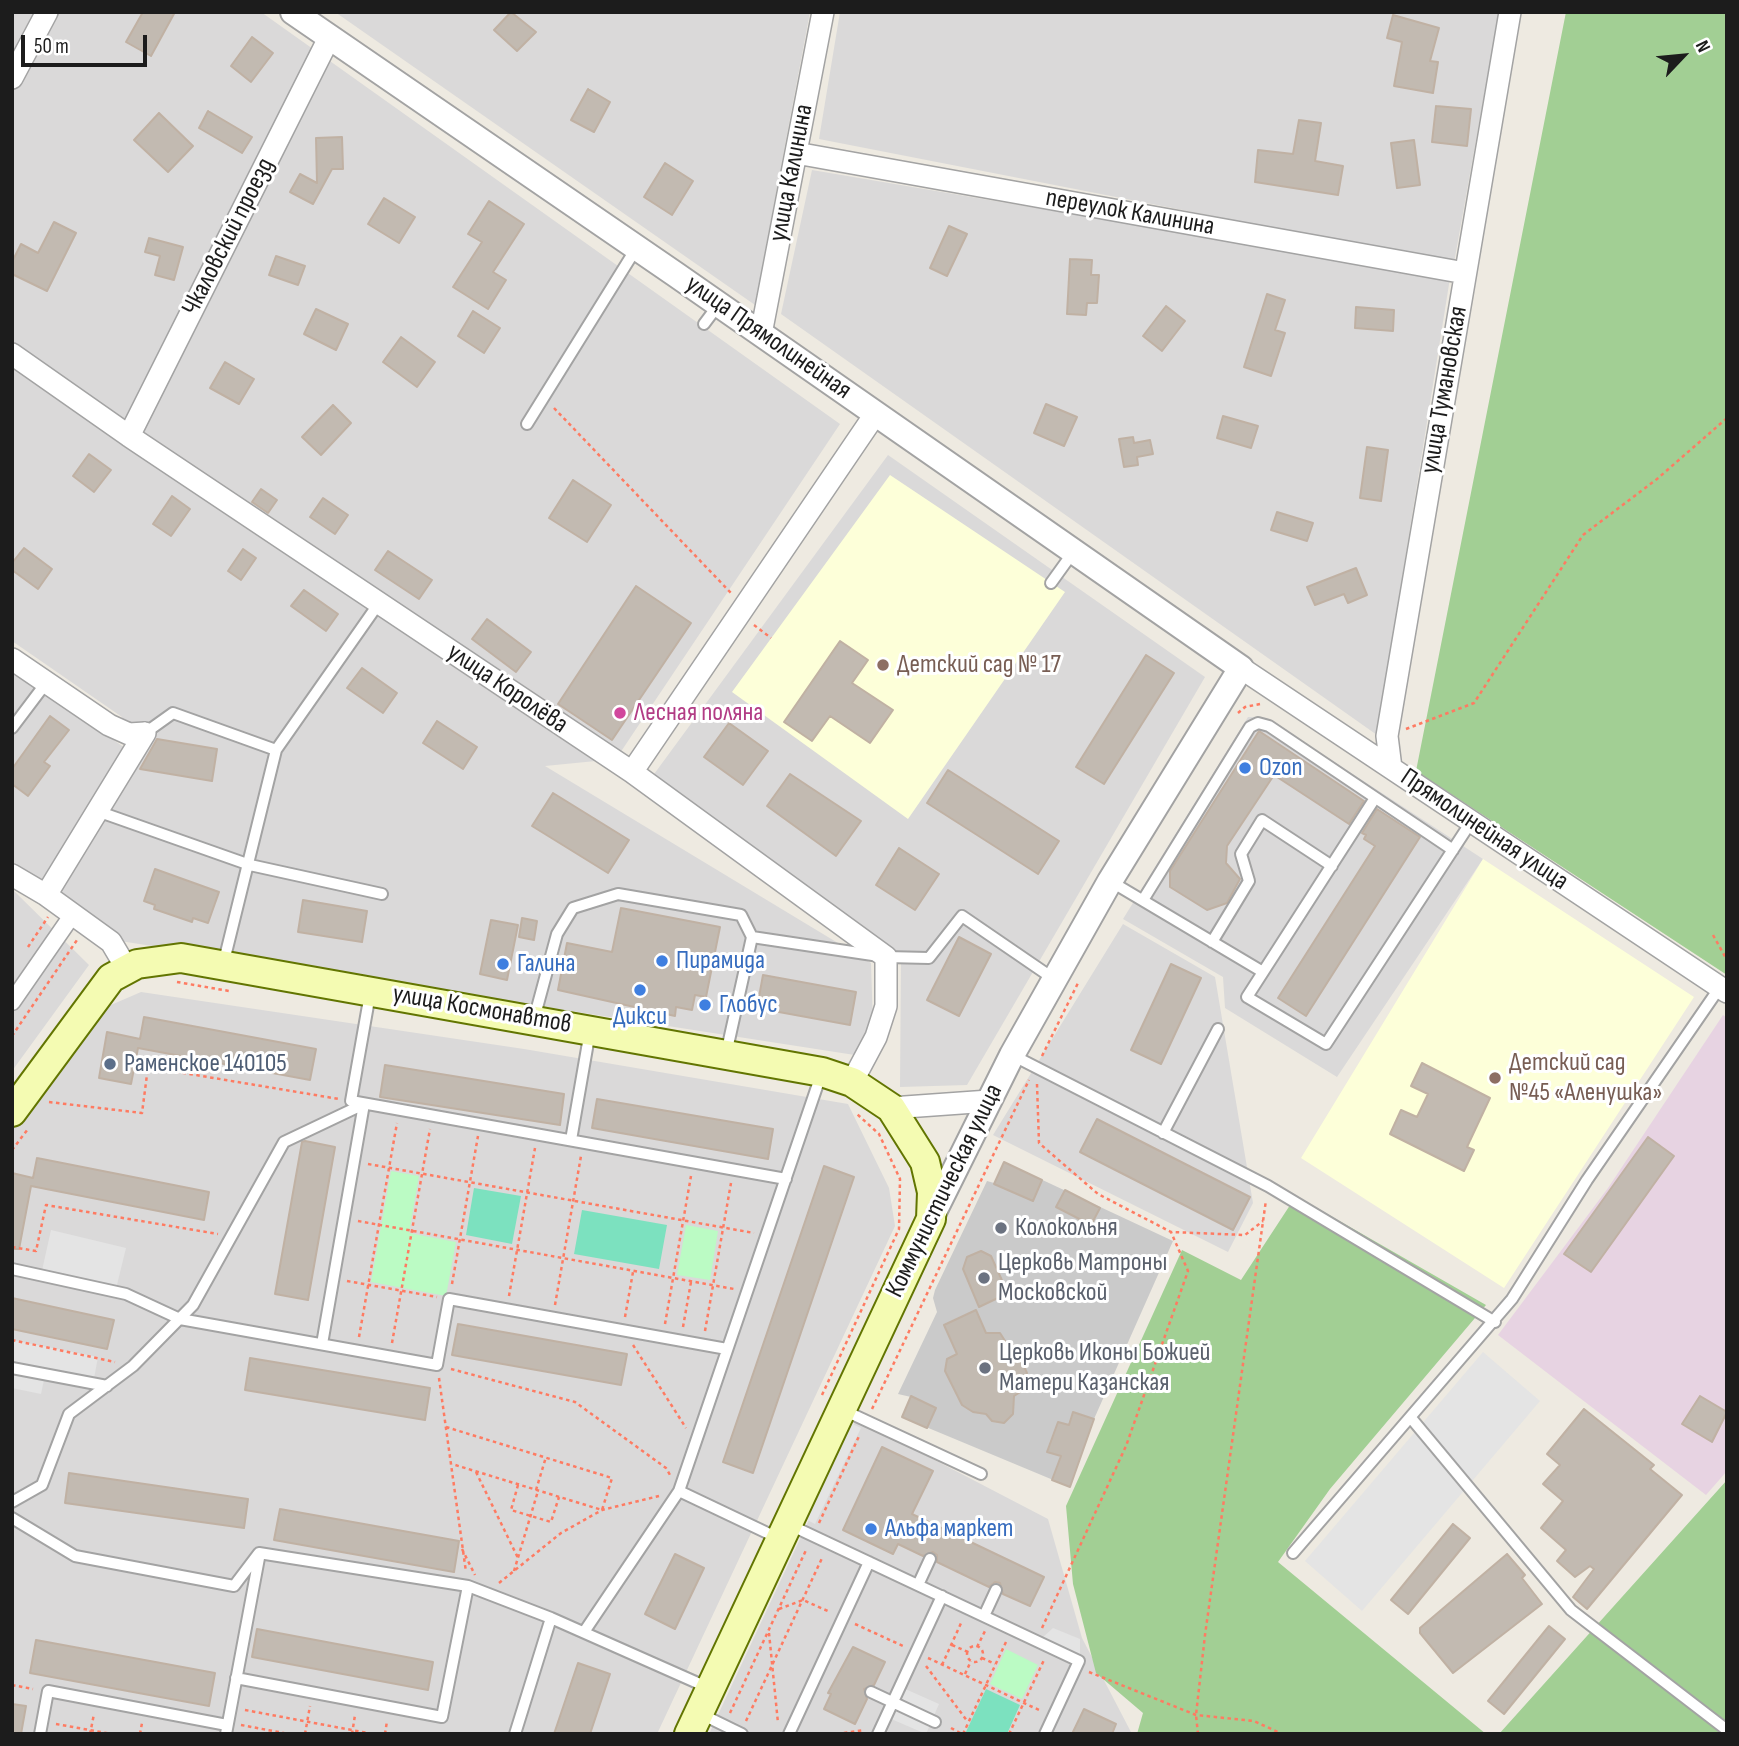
<!DOCTYPE html>
<html>
<head>
<meta charset="utf-8">
<style>
	body { margin:0 }
	#map { position:relative; width:1739px; height:1746px; overflow:hidden; background:#eeeae1; font-family:"Sofia Sans Condensed",sans-serif }
	canvas { display:block }
	.frame { position:absolute; inset:0; border:14px solid #1c1c1c; pointer-events:none }
	.north { position:absolute; left:1648px; top:21px; width:70px; height:70px; -webkit-text-stroke:5px #fff; paint-order:stroke; rotate:64deg; font-size:19px; font-weight:700; line-height:28px; text-align:center; color:#1c1c1c }
	.north::after { content:''; display:block; margin:auto; width:24px; height:32px; background:#1c1c1c; clip-path:polygon(50% 0,100% 100%,50% 72%,0 100%) }
	.scale { position:absolute; left:21px; top:35px; width:126px; height:32px; box-sizing:border-box; border:4px solid #1c1c1c; border-top:0; padding-left:9px; font-size:21px; line-height:24px; white-space:nowrap; color:#1c1c1c; -webkit-text-stroke:5px #fff; paint-order:stroke }
</style>
</head>
<body>
<div id="map">
<canvas width="1739" height="1746"></canvas>
<div class="frame"></div>
<div class="north">N</div>
<div class="scale">50 m</div>
</div>
<script>
const context = document.querySelector('canvas').getContext('2d');
context.lineJoin = 'round';
function fillPath(path, color) { context.fillStyle = color; context.fill(path, 'evenodd'); }
const shape = rows => new Path2D(rows.map(r => 'M' + r).join(''));
function strokePath(path, color, width, dash) { context.strokeStyle = color; context.lineWidth = width; context.lineCap = dash ? 'butt' : 'round'; context.setLineDash(dash || []); context.stroke(path); }
function drawText(font, color, halo, rows, align = 'center') {
  context.font = font + ' "Sofia Sans Condensed",sans-serif'; context.lineWidth = 6; context.setLineDash([]); context.textBaseline = 'middle'; context.strokeStyle = halo; context.fillStyle = color; for (const [text, x, y, turn = 0] of rows) {
    context.save(); context.translate(x, y); context.rotate((+turn || 0) * Math.PI / 180); context.textAlign = isNaN(turn) ? turn : align; if (halo) context.strokeText(text, 0, 0); context.fillText(text, 0, 0); context.restore();
  }
}
fillPath(shape([
	[12,12,261,12,840,424,616,759,545,766,871,963,874,1058,120,941,45,885,111,772,40,882,12,866,12,669,125,748,122,717,12,641],
	[335,12,810,12,755,305],
	[840,12,1499,12,1454,263,819,139],
	[812,170,1450,278,1377,735,781,314],
	[888,455,1205,677,967,1085,900,1087,901,959,649,781],
	[1248,717,1267,718,1483,859,1337,1077,1225,1008,1223,977,1123,919],
	[12,889,89,965,12,1071],
	[1123,924,1215,977,1253,1203,1228,1252,993,1135],
	[141,992,524,1049,848,1104,889,1188,895,1226,657,1734,12,1734,12,1130,104,1008],
	[856,1419,1048,1519,1082,1638,1132,1734,709,1734]
]), '#dad9d9');
fillPath(shape([
	[1723,1015,1727,1018,1727,1471,1706,1495,1498,1335,1608,1188]
]), '#e7d3e2');
fillPath(shape([
	[890,475,1065,592,908,819,732,692],
	[1483,859,1694,997,1504,1288,1301,1158]
]), '#fdffd9');
fillPath(shape([
	[1004,1162,1173,1241,1094,1419,1070,1487,902,1417,911,1397,898,1394,937,1312,933,1298,935,1290,987,1181,994,1183]
]), '#cacaca');
fillPath(shape([
	[1566,12,1727,12,1727,975,1416,771],
	[1296,1196,1486,1305,1330,1489,1278,1562,1486,1734,1137,1734,1143,1713,1096,1673,1073,1584,1066,1506,1182,1250,1241,1280],
	[1727,1480,1727,1734,1499,1734]
]), '#a2cf94');
fillPath(shape([
	[391,1171,419,1176,409,1233,456,1242,446,1296,371,1282],
	[686,1225,718,1231,710,1280,677,1275],
	[1006,1649,1038,1665,1022,1699,990,1684]
]), '#bbfbc4');
fillPath(shape([
	[474,1188,521,1196,512,1244,466,1235],
	[582,1210,667,1225,659,1269,574,1254],
	[986,1689,1020,1705,1007,1734,965,1734]
]), '#7ce1bf');
fillPath(shape([
	[51,1230,126,1248,115,1293,41,1275],
	[12,1340,98,1357,93,1384,45,1375,41,1394,12,1388],
	[1483,1352,1540,1401,1362,1611,1305,1561],
	[844,1420,861,1428,815,1524,799,1516],
	[1053,1628,1080,1639,1080,1656,1042,1638],
	[903,1688,939,1704,926,1734,889,1718]
]), '#e4e4e4');
const building = shape([
	[143,12,175,12,151,56,126,42,143,12],
	[511,12,536,32,517,51,494,30,511,12],
	[1393,15,1439,28,1430,61,1438,62,1433,93,1394,86,1402,42,1387,38,1393,15],
	[252,37,273,53,251,82,231,66,252,37],
	[588,89,610,102,594,132,571,120,588,89],
	[1436,106,1471,109,1467,146,1432,142,1436,106],
	[208,111,252,137,242,153,199,128,208,111],
	[159,113,193,146,168,172,134,140,159,113],
	[1299,120,1321,123,1315,161,1343,166,1338,195,1255,182,1258,150,1293,154,1299,120],
	[342,137,343,169,332,169,313,204,290,192,300,174,317,183,316,138,342,137],
	[1414,140,1420,185,1397,188,1391,143,1414,140],
	[665,163,693,181,672,215,644,197,665,163],
	[384,198,415,217,399,243,368,224,384,198],
	[489,201,524,224,493,272,506,280,488,309,453,287,482,242,468,234,489,201],
	[54,222,76,233,47,291,12,274,12,262,21,244,38,253,54,222],
	[949,226,967,234,947,276,930,268,949,226],
	[149,238,183,247,174,280,155,275,160,256,145,252,149,238],
	[276,256,305,266,298,285,269,275,276,256],
	[1070,259,1092,260,1091,275,1099,275,1097,303,1087,303,1086,315,1067,314,1070,259],
	[1267,294,1285,300,1275,330,1285,333,1271,376,1244,367,1267,294],
	[1166,306,1185,321,1162,351,1143,336,1166,306],
	[1356,307,1394,310,1393,331,1355,328,1356,307],
	[316,309,348,324,336,350,304,334,316,309],
	[473,311,500,328,484,353,458,336,473,311],
	[401,337,435,362,417,387,383,362,401,337],
	[225,362,254,379,239,404,210,388,225,362],
	[1046,404,1077,417,1064,446,1034,433,1046,404],
	[333,405,351,423,321,455,302,437,333,405],
	[1223,416,1258,426,1251,448,1217,438,1223,416],
	[1133,437,1134,443,1150,440,1153,454,1137,457,1138,465,1124,467,1119,439,1133,437],
	[1367,447,1388,450,1381,501,1360,498,1367,447],
	[89,454,111,470,94,492,73,476,89,454],
	[573,480,611,505,587,542,549,518,573,480],
	[261,489,277,500,268,513,252,502,261,489],
	[172,496,190,509,171,536,153,524,172,496],
	[323,498,348,515,335,534,310,517,323,498],
	[1277,512,1313,523,1307,541,1271,530,1277,512],
	[24,548,52,569,38,589,12,570,12,563,24,548],
	[243,549,256,558,241,580,228,571,243,549],
	[388,551,432,580,419,599,375,570,388,551],
	[1356,568,1367,595,1348,603,1344,594,1315,605,1307,587,1356,568],
	[636,586,691,623,612,740,558,704,636,586],
	[304,590,338,614,326,631,291,606,304,590],
	[487,619,531,652,516,672,472,639,487,619],
	[840,641,868,660,852,683,893,710,870,743,830,716,812,741,784,722,840,641],
	[1146,655,1174,673,1104,784,1076,767,1146,655],
	[362,668,397,693,383,713,347,688,362,668],
	[50,716,69,730,44,762,50,766,28,796,12,784,12,769,50,716],
	[437,721,477,747,463,769,423,743,437,721],
	[729,723,768,751,743,785,704,757,729,723],
	[1259,731,1364,801,1349,824,1274,775,1227,846,1226,863,1240,879,1227,903,1207,910,1170,887,1170,871,1259,731],
	[157,739,217,749,212,781,140,769,157,739],
	[948,770,1059,841,1038,874,927,803,948,770],
	[790,774,861,821,836,856,767,806,790,774],
	[553,793,629,840,608,873,532,826,553,793],
	[1377,809,1420,837,1306,1016,1278,998,1375,846,1364,839,1366,835,1362,833,1377,809],
	[899,848,939,874,915,910,876,885,899,848],
	[155,869,219,892,208,923,193,918,192,922,154,909,155,905,144,901,155,869],
	[303,900,367,911,362,942,298,932,303,900],
	[621,908,720,927,706,997,695,995,692,1010,676,1007,675,1016,558,990,567,943,612,952,621,908],
	[522,918,537,921,534,940,519,937,522,918],
	[491,920,518,925,507,980,480,974,491,920],
	[959,937,991,954,959,1016,927,1000,959,937],
	[1171,964,1201,978,1161,1064,1131,1050,1171,964],
	[763,975,856,992,850,1025,757,1008,763,975],
	[144,1017,316,1049,310,1080,138,1048,131,1084,99,1078,107,1032,140,1039,144,1017],
	[1422,1063,1490,1098,1467,1147,1474,1150,1464,1171,1390,1134,1401,1110,1417,1117,1428,1094,1411,1086,1422,1063],
	[385,1065,564,1094,560,1125,380,1097,385,1065],
	[597,1099,773,1129,768,1159,592,1128,597,1099],
	[1097,1119,1250,1197,1233,1230,1080,1152,1097,1119],
	[1648,1137,1674,1156,1591,1272,1564,1254,1648,1137],
	[305,1141,335,1147,308,1300,275,1294,302,1142,305,1141],
	[37,1158,209,1192,204,1220,31,1186,19,1249,12,1249,12,1173,33,1178,37,1158],
	[1004,1162,1042,1180,1033,1201,994,1184,1004,1162],
	[824,1166,854,1177,753,1473,723,1462,824,1166],
	[1065,1190,1100,1208,1091,1225,1056,1207,1065,1190],
	[981,1251,991,1256,1005,1287,1000,1297,979,1307,963,1269,967,1257,981,1251],
	[12,1298,114,1320,107,1349,12,1329,12,1298],
	[976,1310,986,1333,1000,1333,1007,1344,1015,1346,1027,1373,1022,1391,1014,1396,1013,1414,1004,1423,992,1421,986,1414,973,1412,962,1405,945,1371,947,1359,957,1354,944,1325,976,1310],
	[458,1324,627,1354,621,1385,452,1355,458,1324],
	[250,1358,430,1388,425,1420,245,1390,250,1358],
	[911,1396,936,1408,927,1428,902,1417,911,1396],
	[1700,1396,1727,1412,1712,1442,1682,1424,1700,1396],
	[1584,1409,1654,1465,1650,1469,1682,1495,1587,1609,1573,1597,1594,1569,1590,1566,1575,1577,1557,1561,1566,1550,1541,1528,1563,1501,1543,1484,1560,1465,1547,1454,1584,1409],
	[1073,1412,1094,1419,1070,1487,1052,1480,1061,1456,1047,1452,1058,1422,1069,1425,1073,1412],
	[882,1447,933,1471,912,1514,1044,1577,1030,1606,1003,1594,1000,1583,995,1582,989,1587,937,1562,937,1555,933,1552,923,1556,898,1544,893,1554,843,1530,882,1447],
	[69,1473,248,1499,244,1528,65,1503,69,1473],
	[280,1509,459,1541,454,1572,274,1540,280,1509],
	[1453,1524,1470,1538,1408,1614,1391,1600,1453,1524],
	[675,1554,704,1568,675,1629,645,1614,675,1554],
	[1507,1554,1525,1575,1522,1578,1542,1604,1453,1673,1420,1633,1420,1628,1507,1554],
	[1549,1626,1565,1639,1504,1714,1488,1701,1549,1626],
	[257,1629,433,1662,428,1690,252,1657,257,1629],
	[36,1640,215,1673,209,1706,30,1673,36,1640],
	[853,1647,885,1662,874,1685,864,1689,867,1699,855,1724,824,1709,831,1694,828,1693,853,1647],
	[578,1663,610,1674,590,1734,554,1734,578,1663],
	[12,1704,26,1706,21,1734,12,1734,12,1704],
	[1084,1709,1116,1724,1112,1734,1072,1734,1084,1709]
]);
fillPath(building, '#c2bab1');
strokePath(building, '#c0b1a3', 2);
const service = shape([
	[704,324,719,304],
	[527,424,637,247],
	[1051,583,1074,551],
	[12,728,46,683],
	[145,733,173,713,276,750],
	[1375,798,1247,997,1326,1044,1471,822],
	[97,811,250,865,382,894],
	[1110,881,1263,972],
	[1143,900,1250,727,1258,723,1269,726,1453,850],
	[1212,942,1249,881,1241,854,1262,820,1332,866],
	[223,965,276,750,379,603],
	[370,994,351,1101,786,1179],
	[534,1019,557,934,573,908,618,894,741,915,752,937],
	[726,1054,752,937,886,957,929,958,962,916,1054,979],
	[1012,1055,1268,1186,1495,1322],
	[1163,1133,1218,1029],
	[571,1140,590,1031],
	[12,1269,126,1294,180,1319,437,1365,449,1299,727,1349],
	[322,1344,364,1104],
	[12,1368,107,1386],
	[841,1409,981,1474],
	[1411,1418,1571,1610,1727,1730],
	[679,1491,780,1539],
	[12,1502,42,1485,69,1414,133,1366,193,1305,284,1142,364,1104],
	[12,1518,75,1556,234,1586,259,1553,468,1586,551,1618,709,1688],
	[790,1525,1079,1661,1045,1734],
	[1293,1553,1512,1299,1587,1180,1720,987],
	[918,1585,930,1559],
	[984,1616,996,1590],
	[584,1632,679,1491,822,1072],
	[236,1678,442,1717,468,1586],
	[871,1692,935,1722],
	[701,1714,742,1734],
	[40,1734,48,1691,227,1725],
	[226,1734,259,1558],
	[515,1734,551,1618],
	[789,1734,869,1562],
	[878,1734,942,1596]
]);
const pedestrian = shape([
	[12,1002,73,914]
]);
const minor = shape([
	[12,78,47,12],
	[796,153,1465,273],
	[761,334,823,12],
	[12,354,129,436,632,772,886,957,886,1006,876,1037,852,1082],
	[129,436,329,38],
	[12,659,109,725,129,734,145,733],
	[1241,668,1727,992],
	[1391,768,1387,736,1510,12],
	[632,772,876,413],
	[12,875,46,895,111,942,127,969],
	[46,895,145,733],
	[891,1108,989,1101]
]);
const tertiary = shape([
	[293,12,675,274,1241,668,1110,881,1012,1055,931,1218]
]);
const secondary = shape([
	[12,1112,111,978,137,964,181,958,822,1072,852,1082,891,1108,925,1162,932,1192,931,1219,689,1734]
]);
strokePath(service, '#a3a3a3', 14);
strokePath(pedestrian, '#a3a3a3', 19);
strokePath(minor, '#a3a3a3', 24);
strokePath(tertiary, '#a3a3a3', 28);
strokePath(secondary, '#627501', 32);
strokePath(shape([
	[554,408,731,593],
	[754,625,771,638],
	[1238,713,1245,707,1260,704],
	[1406,729,1474,703,1583,535,1657,479,1727,418],
	[1713,935,1727,960],
	[28,947,48,917],
	[177,982,229,991],
	[12,1036,77,940],
	[1042,1056,1078,983],
	[1037,1084,1039,1143,1098,1194,1171,1232,1245,1235,1263,1221],
	[49,1102,142,1113,148,1067,339,1099],
	[12,1150,28,1129],
	[368,1164,754,1233],
	[358,1221,734,1289],
	[12,1247,36,1251,46,1205,218,1234],
	[347,1281,437,1297],
	[452,1284,478,1136],
	[509,1296,535,1148],
	[555,1305,581,1156],
	[625,1317,633,1272],
	[665,1324,691,1176],
	[683,1327,691,1282],
	[705,1331,731,1183],
	[359,1337,397,1123],
	[12,1340,115,1362],
	[392,1343,430,1129],
	[633,1345,686,1428],
	[451,1369,575,1402,666,1468,670,1475],
	[439,1378,466,1572],
	[822,1395,899,1229,900,1179,879,1134,857,1114],
	[872,1409,1029,1080],
	[446,1427,612,1478,602,1510,452,1464],
	[476,1472,518,1558],
	[518,1485,511,1510,551,1522,559,1497],
	[536,1490,546,1457],
	[819,1523,860,1434],
	[462,1549,475,1575],
	[514,1571,538,1491],
	[499,1583,561,1533,602,1510,659,1496],
	[779,1609,803,1600,830,1612],
	[855,1624,903,1646],
	[1042,1628,1126,1446,1188,1271,1171,1232],
	[769,1633,778,1723],
	[952,1645,968,1652],
	'967 1654a8 8 0 1 1 16 0a8 8 0 1 1-16 0Z',
	[977,1647,985,1631],
	[928,1658,1039,1710],
	[982,1658,995,1664],
	[942,1665,962,1621],
	[926,1666,968,1722],
	[1089,1672,1196,1715,1254,1721,1282,1734],
	[965,1674,971,1661],
	[12,1685,33,1689],
	[245,1710,373,1734],
	[730,1713,807,1548],
	[746,1721,823,1556],
	[56,1724,112,1734],
	[241,1725,289,1734],
	[951,1728,962,1734],
	[90,1734,94,1714],
	[140,1734,142,1723],
	[305,1734,310,1706],
	[352,1734,355,1715],
	[385,1734,387,1721],
	[837,1734,864,1730],
	[963,1734,1006,1642],
	[1009,1734,1044,1660],
	[1198,1734,1196,1715,1205,1635,1266,1200]
]), '#fe7b62', 2.5, [3.5, 3.5]);
strokePath(service, '#fff', 10);
strokePath(pedestrian, '#fff', 16);
strokePath(minor, '#fff', 21);
strokePath(tertiary, '#fff', 24);
strokePath(secondary, '#f4fbb2', 28);
for (const [x, y, r, color] of [
	[883,665,7,"#8d6e63"],
	[620,713,7,"#d1479c"],
	[1245,768,7,"#3f7fe0"],
	[662,961,7,"#3f7fe0"],
	[503,964,7,"#3f7fe0"],
	[640,990,7,"#3f7fe0"],
	[705,1005,7,"#3f7fe0"],
	[110,1064,7,"#5c6f8a"],
	[1495,1078,7,"#8d6e63"],
	[1001,1228,7,"#6b7280"],
	[984,1278,7,"#6b7280"],
	[985,1368,7,"#6b7280"],
	[871,1529,7,"#3f7fe0"]
]) { const dot = new Path2D(); dot.arc(x, y, r, 0, 2 * Math.PI); context.fillStyle = color; context.fill(dot); strokePath(dot, '#fff', 2.5); }
drawText('26px', '#1c1c1c', '#fff', [
	["улица Калинина",792,173,-79],
	["переулок Калинина",1130,213,10],
	["Чкаловский проезд",229,237,-63],
	["улица Прямолинейная",768,338,35],
	["улица Тумановская",1445,390,-80],
	["улица Королёва",507,689,34],
	["Прямолинейная улица",1484,830,34],
	["улица Космонавтов",482,1010,10],
	["Коммунистическая улица",945,1191,-64]
]);
drawText('26px', '#785e54', '#fff', [
	["Детский сад № 17",897,665],
	["Детский сад",1509,1063],
	["№45 «Аленушка»",1509,1093]
], 'left');
drawText('26px', '#b23c85', '#fff', [
	["Лесная поляна",634,713]
], 'left');
drawText('26px', '#366cbe', '#fff', [
	["Ozon",1259,768],
	["Пирамида",676,961],
	["Галина",517,964],
	["Глобус",719,1005],
	["Дикси",640,1017,"center"],
	["Альфа маркет",885,1529]
], 'left');
drawText('26px', '#4e5e75', '#fff', [
	["Раменское 140105",124,1064]
], 'left');
drawText('26px', '#5b616d', '#fff', [
	["Колокольня",1015,1228],
	["Церковь Матроны",998,1263],
	["Московской",998,1293],
	["Церковь Иконы Божией",999,1353],
	["Матери Казанская",999,1383]
], 'left');
</script>
</body>
</html>
